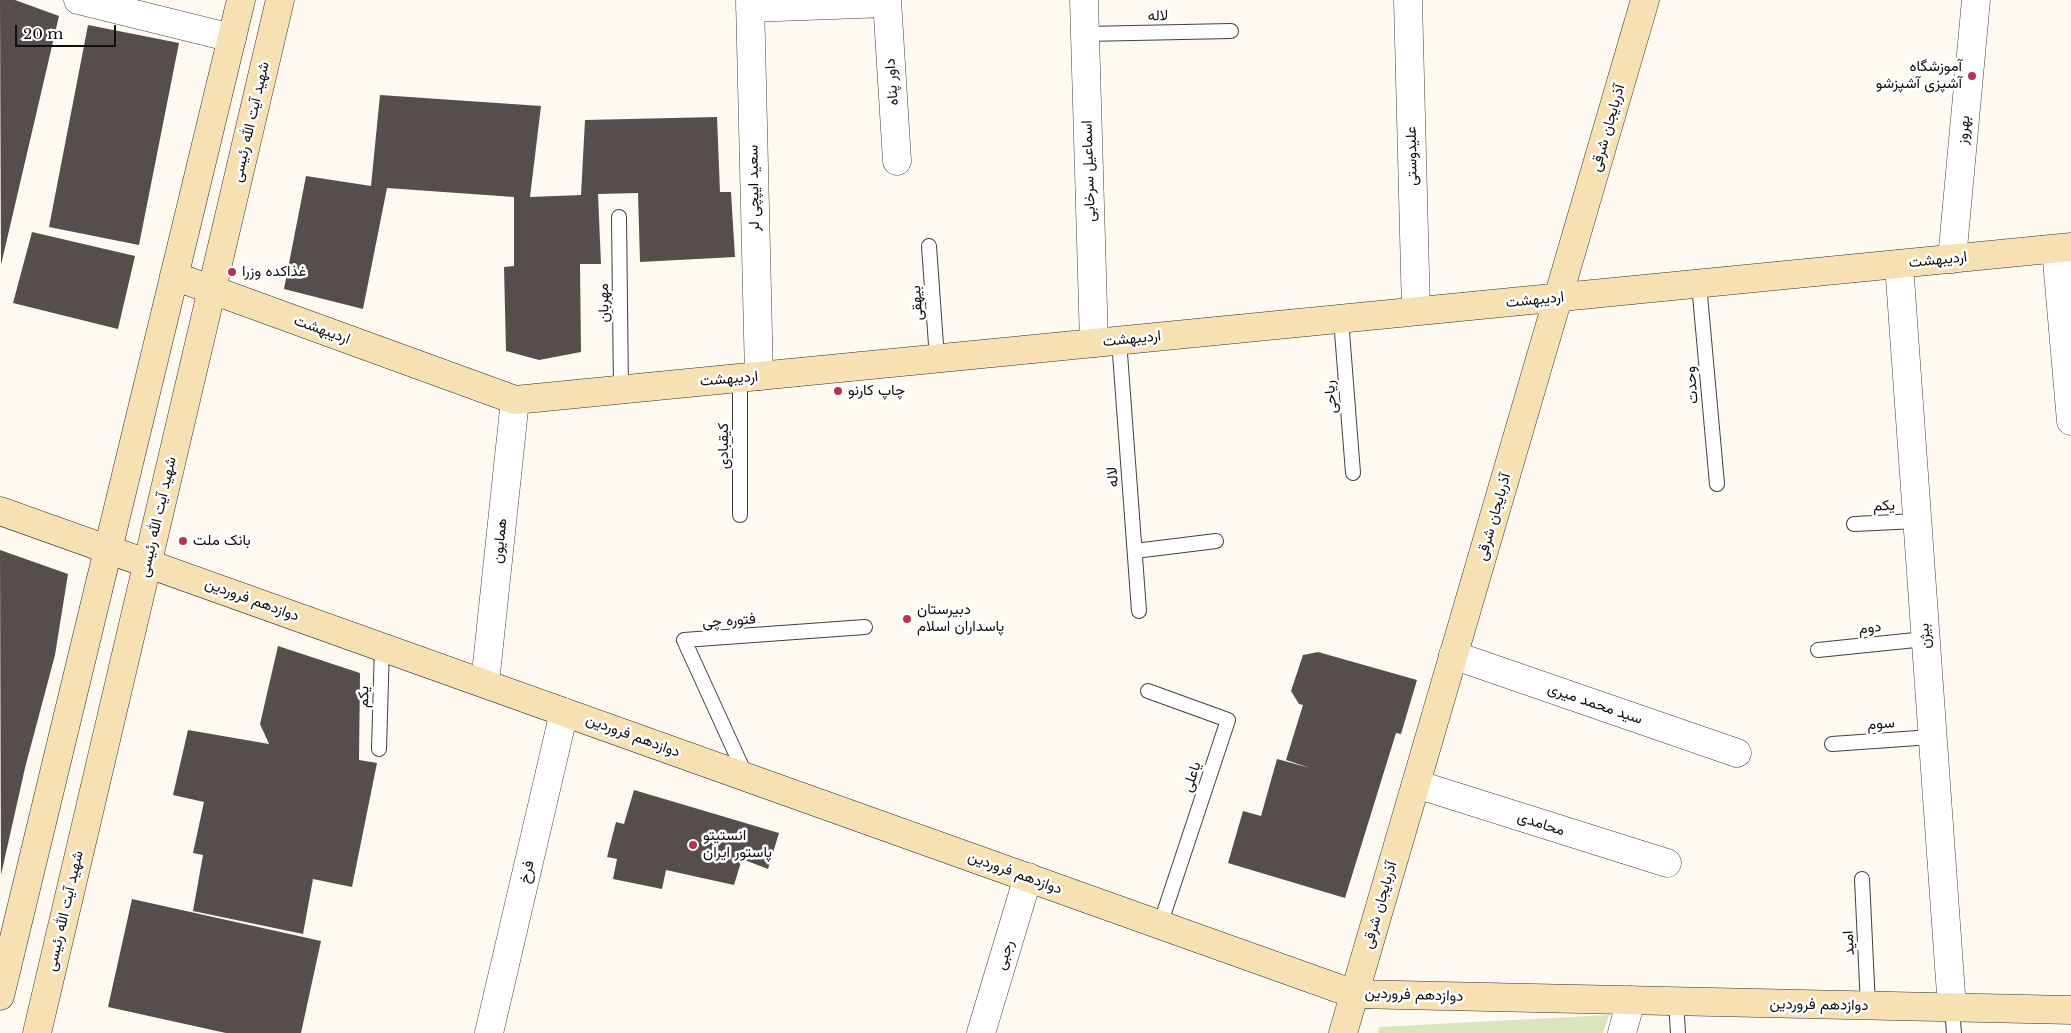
<!DOCTYPE html>
<html>
<head>
<meta charset="utf-8">
<style>
	body { margin:0 }
	#map { position:relative; width:2071px; height:1033px; overflow:hidden; background:#fef9f1; font-family:"Libre Baskerville",serif }
	canvas { display:block }
	.scale { position:absolute; left:15px; top:25px; width:101px; height:22px; box-sizing:border-box; border:2px solid #0e0e0e; border-top:0; padding-left:6px; font-size:15px; line-height:18px; white-space:nowrap; color:#0e0e0e; -webkit-text-stroke:4px #fff; paint-order:stroke }
</style>
</head>
<body>
<div id="map">
<canvas width="2071" height="1033"></canvas>
<div class="scale">20 m</div>
</div>
<script>
const context = document.querySelector('canvas').getContext('2d');
context.lineJoin = 'round';
function fillPath(path, color) { context.fillStyle = color; context.fill(path, 'evenodd'); }
const shape = rows => new Path2D(rows.map(r => 'M' + r).join(''));
function strokePath(path, color, width, dash) { context.strokeStyle = color; context.lineWidth = width; context.lineCap = dash ? 'butt' : 'round'; context.setLineDash(dash || []); context.stroke(path); }
function drawText(font, color, halo, rows, align = 'center') {
  context.font = font + ' "Libre Baskerville",Vazirmatn,serif'; context.lineWidth = 5; context.setLineDash([]); context.textBaseline = 'middle'; context.strokeStyle = halo; context.fillStyle = color; for (const [text, x, y, turn = 0] of rows) {
    context.save(); context.translate(x, y); context.rotate((+turn || 0) * Math.PI / 180); context.textAlign = isNaN(turn) ? turn : align; if (halo) context.strokeText(text, 0, 0); context.fillText(text, 0, 0); context.restore();
  }
}
fillPath(shape([
	[1609,1015,1603,1033,1378,1033,1379,1027]
]), '#dae5be');
fillPath(shape([
	[0,0,15,0,59,16,1,265],
	[88,25,179,43,139,245,49,227],
	[380,95,541,106,530,197,581,195,585,120,717,117,720,192,731,192,735,257,640,262,638,193,598,194,601,264,580,264,581,352,539,360,506,351,504,267,514,266,514,197,387,188,363,309,284,289,306,176,371,186],
	[32,232,135,256,118,329,13,303],
	[0,550,68,574,55,655,25,768,1,875],
	[278,646,360,673,359,760,377,763,352,887,313,879,303,934,193,911,203,855,193,853,204,802,173,795,188,730,269,744,260,724],
	[1318,652,1417,680,1401,734,1396,733,1345,898,1228,863,1243,811,1261,816,1277,759,1310,768,1286,760,1303,705,1299,704,1291,691,1303,655],
	[634,790,779,833,768,869,742,859,734,885,666,870,662,889,613,879,617,859,607,857,616,822,624,824],
	[132,899,321,941,301,1033,226,1033,108,1007]
]), '#564e4c');
const lane = shape([
	[1085,34,1231,31],
	[619,217,621,389],
	[929,246,937,359],
	[1699,284,1717,484],
	[1341,319,1353,473],
	[1119,340,1139,611],
	[740,377,740,515],
	[1854,524,1917,521],
	[1135,551,1216,541],
	[1818,650,1925,639],
	[1148,691,1228,720,1160,925],
	[1832,744,1932,737],
	[379,749,382,646],
	[746,776,684,640,865,627],
	[1862,879,1868,1006],
	[1676,1001,1678,1033],
	[1952,1008,1954,1033]
]);
const street = shape([
	[78,0,232,38],
	[750,0,759,376],
	[887,0,897,161],
	[1084,0,1094,343],
	[1408,0,1416,311],
	[750,8,887,3],
	[2056,249,2071,421],
	[1952,259,1976,0],
	[1899,264,1952,1008],
	[1453,655,1737,753],
	[485,683,515,400],
	[1416,784,1667,863],
	[489,1033,564,712],
	[981,1033,1028,877],
	[1622,1033,1631,1000]
]);
const secondary = shape([
	[174,276,515,400,2071,247],
	[0,511,1354,994,2071,1010],
	[0,996,241,0],
	[37,1033,280,0],
	[1343,1033,1645,0]
]);
strokePath(lane, '#414141', 16);
strokePath(street, '#414141', 29);
strokePath(secondary, '#303030', 29);
strokePath(lane, '#fff', 14);
strokePath(street, '#fff', 28);
strokePath(secondary, '#f7e1b3', 28);
for (const [x, y, r, color] of [
	[1972,76,5,"#b13454"],
	[232,272,5,"#b13454"],
	[838,391,5,"#b13454"],
	[183,541,5,"#b13454"],
	[907,619,5,"#b13454"],
	[693,845,5,"#b13454"]
]) { const dot = new Path2D(); dot.arc(x, y, r, 0, 2 * Math.PI); context.fillStyle = color; context.fill(dot); strokePath(dot, '#fff', 2); }
drawText('15px', '#0e0e0e', '#fff', [
	["لاله",1158,16,-1],
	["داور پناه",892,82,-94],
	["شهید آیت الله رئیسی",251,122,-77],
	["آذربایجان شرقی",1608,128,-74],
	["بهروز",1964,130,-85],
	["علیدوستی",1412,156,-91],
	["اسماعیل سرخابی",1089,171,-92],
	["سعید ایپچی لر",754,188,-91],
	["اردیبهشت",1938,260,-6],
	["اردیبهشت",1535,300,-6],
	["مهربان",604,303,-91],
	["بیهقی",917,303,-94],
	["اردیبهشت",322,330,20],
	["اردیبهشت",1132,339,-6],
	["اردیبهشت",729,379,-5],
	["وحدت",1692,385,-95],
	["ریاحی",1331,397,-95],
	["کیقبادی",724,446,-90],
	["لاله",1113,477,-94],
	["یکم",1884,506,-3],
	["شهید آیت الله رئیسی",158,517,-77],
	["آذربایجان شرقی",1494,517,-74],
	["همایون",500,541,-84],
	["دوازدهم فروردین",252,600,20],
	["فتوره چی",729,621,-4],
	["دوم",1870,628,-6],
	["بیژن",1925,636,-94],
	["یکم",364,697,-89],
	["سید محمد میری",1595,704,19],
	["سوم",1881,724,-4],
	["دوازدهم فروردین",633,736,20],
	["یاعلی",1192,777,-72],
	["محامدی",1541,824,18],
	["فرخ",527,872,-77],
	["دوازدهم فروردین",1015,873,20],
	["آذربایجان شرقی",1380,905,-74],
	["شهید آیت الله رئیسی",65,911,-77],
	["امید",1849,943,-93],
	["رجبی",1005,955,-73],
	["دوازدهم فروردین",1414,995,2],
	["دوازدهم فروردین",1819,1005,1]
]);
drawText('15px', '#0e0e0e', '#fff', [
	["آموزشگاه",1962,67,"right"],
	["آشپزی آشپزشو",1962,84,"right"],
	["غذاکده وزرا",242,272],
	["چاپ کارنو",848,391],
	["بانک ملت",193,541],
	["دبیرستان",917,610],
	["پاسداران اسلام",917,627],
	["انستیتو",703,836],
	["پاستور ایران",703,853]
], 'left');
</script>
</body>
</html>
